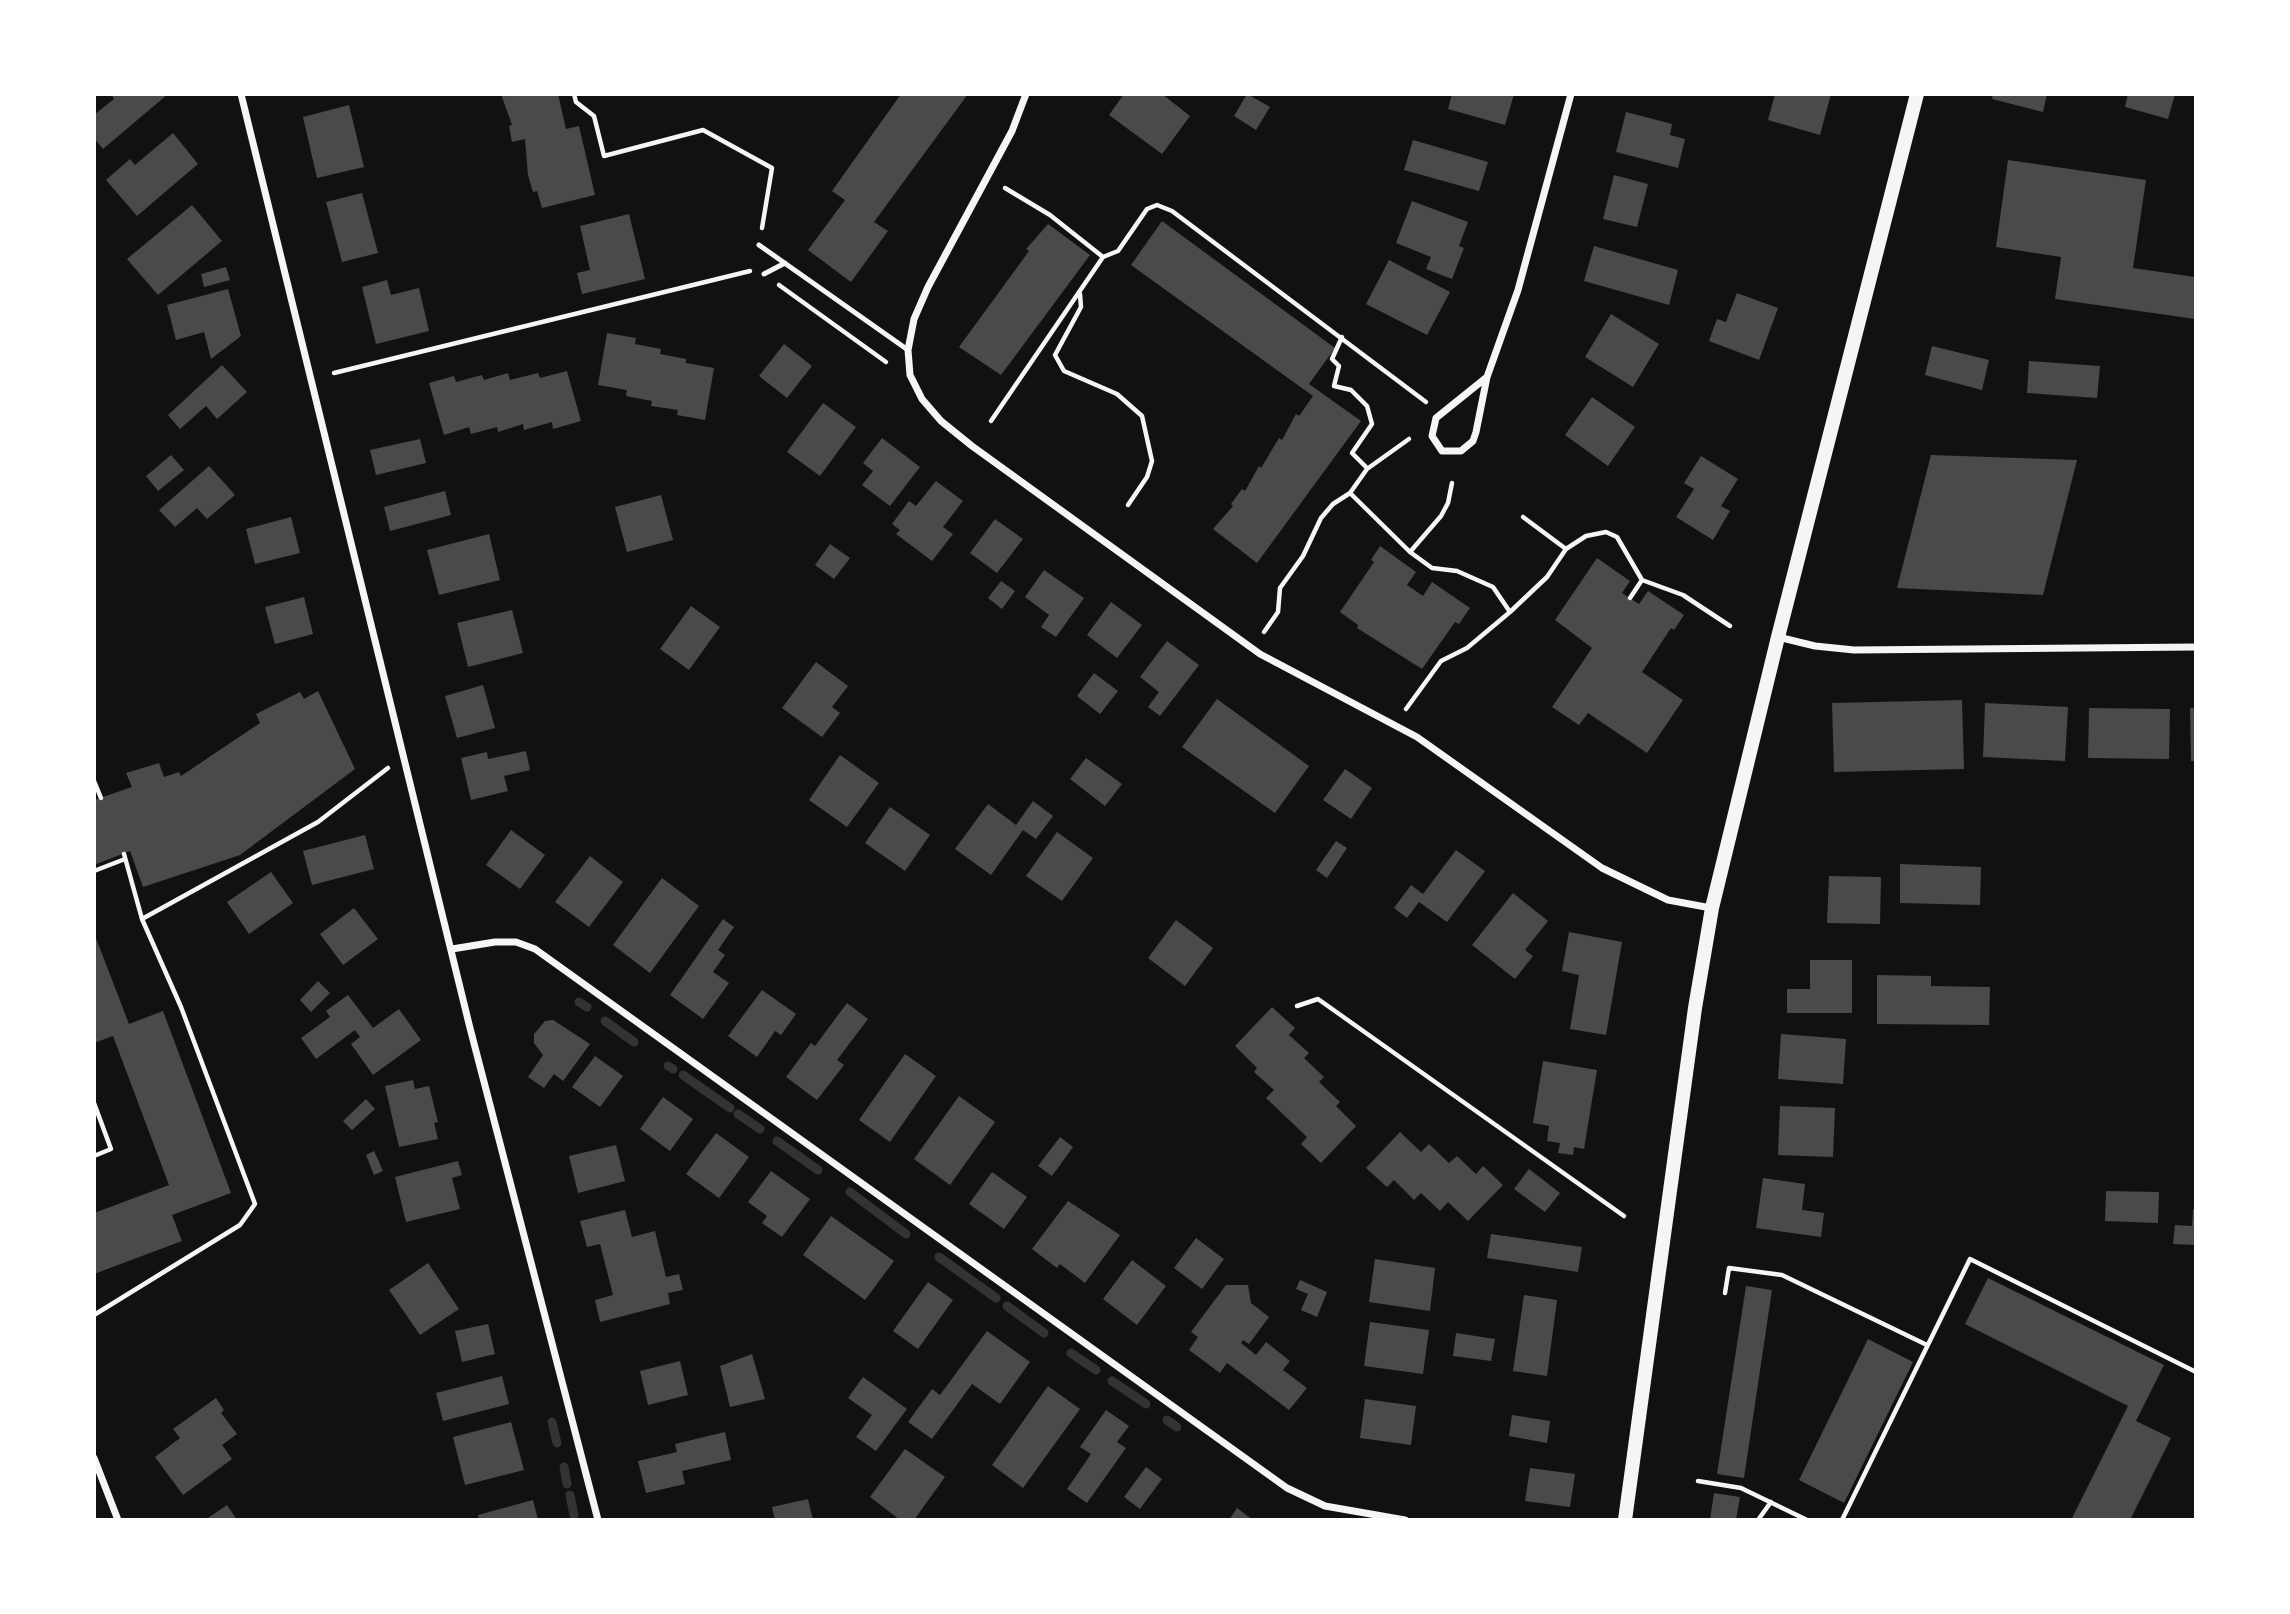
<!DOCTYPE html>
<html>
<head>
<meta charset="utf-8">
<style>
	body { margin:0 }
	#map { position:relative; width:2290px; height:1614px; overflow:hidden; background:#111; font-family:"Source Sans 3",sans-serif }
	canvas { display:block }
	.frame { position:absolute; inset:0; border:96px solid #fff; pointer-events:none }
</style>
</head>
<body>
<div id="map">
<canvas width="2290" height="1614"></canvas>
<div class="frame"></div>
</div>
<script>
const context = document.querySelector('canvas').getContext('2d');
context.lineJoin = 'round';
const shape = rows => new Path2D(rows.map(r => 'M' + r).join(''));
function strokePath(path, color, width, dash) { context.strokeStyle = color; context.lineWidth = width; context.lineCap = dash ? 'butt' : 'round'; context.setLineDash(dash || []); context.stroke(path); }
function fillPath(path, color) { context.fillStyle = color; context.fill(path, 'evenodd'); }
strokePath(shape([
	[579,1002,587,1007],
	[605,1021,634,1042],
	[668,1066,673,1069],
	[683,1075,730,1108],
	[738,1114,760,1129],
	[777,1141,818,1170],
	[850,1192,906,1234],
	[939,1257,996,1298],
	[1007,1306,1044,1333],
	[1071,1353,1096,1370],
	[1112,1381,1146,1404],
	[1167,1420,1177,1427],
	[552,1422,557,1443],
	[564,1467,567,1484],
	[570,1495,574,1515]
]), '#333', 9);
fillPath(shape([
	[111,94,168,94,103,149,94,138,94,115,114,99],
	[501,94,558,94,566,129,579,126,595,195,542,208,537,191,533,192,528,175,525,139,512,142,509,126,512,125],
	[901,94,968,94,874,222,888,231,851,282,808,250,845,200,832,191],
	[1124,94,1162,94,1190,116,1162,154,1109,115],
	[1247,94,1270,107,1256,130,1234,116],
	[1452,94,1514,94,1505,125,1448,109],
	[1775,94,1831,94,1820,135,1768,120],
	[1993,94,2047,94,2043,112,1992,99],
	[2128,94,2175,94,2168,119,2125,107],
	[349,105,364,167,317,178,303,117],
	[1626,112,1672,124,1670,135,1685,139,1678,168,1616,152],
	[173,133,198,164,137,216,106,180,130,159,135,165],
	[1413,140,1488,162,1479,191,1404,170],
	[2008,160,2146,180,2133,268,2195,277,2195,319,2055,299,2061,257,1996,247],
	[1614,175,1648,184,1637,227,1603,219],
	[362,193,378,253,342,262,326,202],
	[1412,201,1468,222,1459,246,1464,248,1452,279,1426,269,1431,257,1396,243],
	[192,205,222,241,158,295,127,259],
	[629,214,645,279,582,294,577,273,590,270,580,226],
	[1162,221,1335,348,1309,384,1361,421,1257,563,1213,529,1233,506,1231,504,1242,489,1245,491,1259,466,1261,468,1279,438,1282,440,1296,414,1299,416,1313,396,1131,265],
	[1048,224,1090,255,1001,375,959,347,1029,251,1026,249],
	[1594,246,1678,270,1669,305,1584,281],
	[1389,260,1450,292,1427,335,1366,304],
	[226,267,230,280,204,287,201,274],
	[387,280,391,295,419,288,429,331,376,344,362,287],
	[228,289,241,336,211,359,204,332,176,340,167,305],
	[1737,293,1778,308,1759,360,1709,341,1717,319,1726,322],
	[1611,314,1659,344,1633,387,1585,357],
	[607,333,636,338,635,344,661,349,660,354,686,359,686,363,714,368,705,420,677,415,678,410,651,406,652,401,626,396,627,390,598,385],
	[784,344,812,366,787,398,759,376],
	[1932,346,1989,360,1982,390,1925,375],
	[2029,361,2100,366,2097,398,2027,393],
	[222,365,247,392,217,419,206,406,180,429,168,415],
	[567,371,581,421,553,429,552,422,524,430,523,424,498,432,497,427,471,434,469,427,444,435,429,383,454,376,456,382,482,375,484,380,508,373,510,380,538,373,540,378],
	[1592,397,1635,427,1608,466,1565,435],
	[823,403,856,427,820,476,787,452],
	[882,438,920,467,890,506,862,485,873,471,863,463],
	[420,439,426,463,376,475,370,450],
	[171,455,184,470,158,491,146,476],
	[1931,455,2077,460,2043,595,1897,588],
	[1701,456,1738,479,1721,506,1730,511,1713,540,1676,517,1694,489,1684,483],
	[209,466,235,495,207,519,197,508,175,527,159,510],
	[936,481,963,501,943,527,953,534,932,561,896,534,900,530,892,524,909,501,916,506],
	[445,491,451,515,390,531,384,507],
	[661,495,673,540,627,552,615,507],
	[291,517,300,553,255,564,246,529],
	[995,519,1023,539,997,573,970,553],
	[489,534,500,580,439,595,427,550],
	[830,544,850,558,834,579,815,565],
	[1380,546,1416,572,1407,585,1423,596,1432,582,1470,608,1459,624,1455,622,1422,669,1357,628,1358,625,1340,612,1374,562,1371,560],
	[1597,558,1630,581,1622,593,1639,604,1648,591,1684,615,1674,630,1671,628,1642,672,1683,700,1647,753,1588,713,1579,725,1552,707,1592,648,1555,620],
	[1044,570,1084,598,1056,637,1041,627,1049,615,1025,597],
	[1001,581,1015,591,1002,609,988,598],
	[304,597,313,634,275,644,265,607],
	[1111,602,1142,625,1117,658,1087,635],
	[691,606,720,627,689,670,660,649],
	[512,610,523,653,468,667,457,623],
	[1167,641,1199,665,1160,716,1148,707,1159,692,1140,677],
	[816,662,848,686,832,707,840,713,822,737,782,708],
	[1094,673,1118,691,1100,714,1077,696],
	[483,685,495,728,457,738,445,696],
	[318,691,355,769,240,855,143,887,130,851,94,865,94,800,132,787,126,773,159,763,164,777,179,772,181,776,260,723,256,714,300,692,304,699],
	[1217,699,1309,766,1275,813,1182,747],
	[1962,700,1964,769,1834,772,1832,703],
	[1985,703,2068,707,2065,761,1983,757],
	[2089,708,2170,709,2169,759,2088,758],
	[2190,708,2195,708,2195,761,2191,761],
	[526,751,530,770,504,776,508,791,471,800,461,758,487,752,488,759],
	[840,755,879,783,847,827,809,800],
	[1086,758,1122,784,1105,806,1070,779],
	[1345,769,1372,788,1351,819,1323,800],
	[1033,801,1053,816,1036,839,1023,830,991,875,955,849,988,804,1016,825],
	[890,807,930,835,905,871,865,843],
	[511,830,545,855,520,889,486,865],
	[1057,832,1093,858,1062,901,1026,876],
	[365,835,374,869,312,885,303,851],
	[1336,841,1347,848,1327,878,1316,870],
	[1456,850,1485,871,1447,922,1419,902,1407,918,1394,908,1411,885,1423,894],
	[590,856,623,882,589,927,555,902],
	[1900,864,1981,867,1980,905,1900,903],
	[271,872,293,903,249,934,227,902],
	[1829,876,1881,877,1880,924,1827,923],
	[662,878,699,906,650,973,613,945],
	[1513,893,1548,921,1525,950,1533,956,1515,979,1472,945],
	[354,908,378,939,343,965,320,934],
	[723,919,734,927,718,950,725,955,713,972,729,983,703,1019,670,995],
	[1176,920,1213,948,1185,986,1148,958],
	[1569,932,1622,942,1606,1035,1570,1029,1579,975,1562,971],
	[94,933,129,1024,163,1011,231,1193,172,1215,182,1241,94,1274,94,1213,169,1185,113,1036,94,1043],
	[1810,960,1852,960,1852,1013,1787,1013,1787,989,1810,989],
	[1877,975,1931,976,1931,986,1990,987,1989,1025,1877,1024],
	[318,981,330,993,311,1012,300,1000],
	[762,990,796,1014,781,1035,775,1031,757,1057,728,1036],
	[348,995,373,1028,399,1009,421,1040,373,1075,351,1044,360,1037,355,1030,316,1059,301,1038,330,1017,326,1011],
	[847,1003,868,1019,837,1060,844,1065,817,1100,786,1077,811,1043,815,1046],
	[1272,1007,1295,1028,1289,1035,1309,1053,1304,1058,1324,1077,1319,1082,1340,1102,1336,1106,1356,1126,1321,1163,1301,1144,1307,1137,1266,1098,1274,1090,1254,1072,1257,1068,1235,1046],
	[553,1020,590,1044,563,1081,554,1074,544,1088,528,1077,543,1055,534,1043,534,1034,545,1021],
	[1781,1034,1846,1039,1843,1084,1778,1079],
	[905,1054,936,1076,890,1142,859,1120],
	[595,1056,623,1076,600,1107,572,1087],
	[1543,1061,1597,1070,1584,1149,1574,1147,1573,1155,1558,1153,1560,1143,1547,1141,1549,1126,1533,1123],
	[413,1080,415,1089,429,1086,438,1122,434,1123,438,1139,399,1147,385,1086],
	[959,1096,995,1122,950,1185,914,1159],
	[663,1097,693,1119,670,1151,640,1129],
	[366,1099,375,1109,352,1130,343,1121],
	[1780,1106,1835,1108,1833,1157,1778,1155],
	[1400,1132,1421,1152,1429,1144,1449,1163,1457,1156,1476,1174,1483,1166,1503,1185,1468,1221,1448,1202,1440,1211,1421,1193,1414,1200,1394,1180,1387,1187,1366,1168],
	[716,1133,749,1157,719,1198,686,1174],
	[1060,1137,1073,1147,1052,1176,1038,1166],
	[616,1145,625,1181,578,1193,569,1156],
	[374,1151,383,1171,374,1175,366,1155],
	[458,1161,462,1175,452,1178,460,1209,406,1222,395,1177],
	[1529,1169,1560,1193,1545,1212,1514,1189],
	[771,1171,810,1199,782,1237,762,1223,767,1216,748,1202],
	[992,1172,1027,1197,1004,1229,969,1204],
	[1763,1178,1805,1184,1802,1210,1824,1213,1821,1237,1756,1228],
	[2106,1191,2159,1192,2158,1223,2105,1221],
	[1068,1201,1120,1235,1085,1283,1060,1264,1057,1268,1032,1249],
	[2193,1209,2195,1209,2195,1245,2173,1244,2175,1225,2192,1226],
	[625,1210,632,1237,655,1231,666,1277,679,1274,683,1290,668,1293,670,1304,600,1322,595,1300,613,1295,600,1244,587,1247,580,1221],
	[831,1216,894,1261,865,1300,803,1255],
	[1491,1234,1582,1247,1578,1272,1487,1258],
	[1196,1238,1224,1259,1202,1289,1174,1268],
	[1375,1259,1435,1268,1430,1311,1369,1302],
	[1132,1260,1166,1286,1137,1325,1103,1299],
	[428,1263,459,1309,420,1335,389,1290],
	[1988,1278,2164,1365,2136,1421,2171,1438,2130,1520,2071,1520,2128,1406,1965,1324],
	[1300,1280,1327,1292,1317,1317,1301,1310,1308,1294,1296,1289],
	[928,1282,953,1300,918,1349,893,1331],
	[1226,1285,1248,1285,1251,1303,1269,1317,1249,1344,1243,1340,1241,1343,1256,1355,1266,1342,1290,1361,1283,1370,1307,1388,1289,1410,1227,1363,1220,1373,1189,1350,1198,1337,1191,1332],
	[1746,1286,1772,1290,1744,1478,1717,1474],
	[1524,1295,1557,1300,1547,1376,1513,1371],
	[1370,1322,1429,1330,1423,1374,1364,1366],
	[488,1324,495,1354,462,1362,455,1331],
	[987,1331,1030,1362,1000,1404,972,1384,932,1439,908,1422,932,1389,940,1395],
	[1456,1333,1495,1339,1491,1361,1453,1356],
	[1868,1339,1913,1362,1844,1503,1799,1480],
	[752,1354,765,1399,730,1407,720,1366],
	[680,1361,688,1395,648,1405,640,1371],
	[502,1376,509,1404,443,1421,436,1393],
	[863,1377,907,1409,876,1451,856,1437,872,1415,848,1398],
	[1048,1386,1080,1409,1023,1488,992,1465],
	[216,1398,224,1410,221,1413,237,1434,222,1445,232,1459,183,1495,155,1457,180,1438,173,1429],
	[1365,1399,1416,1406,1411,1445,1360,1438],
	[1106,1410,1129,1426,1117,1442,1126,1448,1087,1503,1067,1489,1091,1454,1080,1447],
	[1512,1415,1550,1421,1547,1443,1509,1436],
	[511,1422,524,1470,465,1485,453,1437],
	[725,1432,731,1460,682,1471,685,1484,646,1493,638,1461,677,1452,675,1444],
	[905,1449,945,1477,914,1520,900,1520,870,1497],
	[1146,1467,1162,1479,1140,1509,1124,1497],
	[1530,1468,1575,1474,1570,1507,1525,1501],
	[1714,1493,1740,1497,1736,1520,1710,1520],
	[808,1499,813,1520,775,1520,772,1507],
	[533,1500,538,1520,479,1520,478,1515],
	[227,1505,237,1520,205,1520],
	[1237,1508,1253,1520,1229,1520]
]), '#4a4a4a');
strokePath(shape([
	[574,94,576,102,594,116,604,156,703,130,772,168,762,228],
	[1005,188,1050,215,1103,257],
	[779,285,886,362],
	[1080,294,1081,307,1055,355,1064,371,1117,394,1142,416,1152,461,1147,477,1128,505],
	[1342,337,1332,359,1339,366,1334,386,1351,390,1367,406,1372,424,1352,453,1367,468],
	[334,373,750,271],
	[991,421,1103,257,1118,251,1147,209,1157,205,1172,211,1426,402],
	[1350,493,1410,552,1432,568,1457,571,1493,587,1510,612],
	[1523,517,1566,549],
	[1410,552,1441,516,1448,503,1452,483],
	[1630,598,1642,580],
	[1264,632,1278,612,1280,588,1303,556,1321,518,1333,504,1350,493,1367,469,1409,439],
	[1406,709,1441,661,1467,648,1510,612,1547,577,1566,549,1586,536,1606,532,1617,537,1642,580,1683,595,1730,626],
	[94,781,101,798],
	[94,871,125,859],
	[142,919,318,822,388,768],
	[1297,1006,1318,999,1624,1216],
	[94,1103,111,1149,94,1156],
	[1725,1293,1729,1268,1782,1275,1927,1345],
	[94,1315,240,1225,255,1204,181,1007,142,919,124,854],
	[1698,1481,1741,1488,1807,1520],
	[1758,1520,1771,1502],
	[1842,1520,1970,1259,2196,1372]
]), '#f5f5f5', 4.5);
strokePath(shape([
	[759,245,908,350],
	[764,274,785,263]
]), '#f5f5f5', 5);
strokePath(shape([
	[241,94,470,1028,598,1520],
	[1026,94,1012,131,928,287,914,319,908,350,910,375,922,399,941,421,972,446,1260,654,1417,737,1602,868,1668,900,1711,908],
	[1487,377,1436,418,1432,436,1442,451,1461,451,1473,441,1476,432,1487,377,1518,290,1571,94],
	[1778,637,1815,646,1854,650,2196,647],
	[452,949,495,942,516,942,535,949,1287,1488,1325,1506,1405,1520],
	[94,1458,118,1520]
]), '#f5f5f5', 7);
strokePath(shape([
	[1625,1520,1695,1008,1712,908,1778,637,1917,94]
]), '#f5f5f5', 14);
</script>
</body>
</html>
